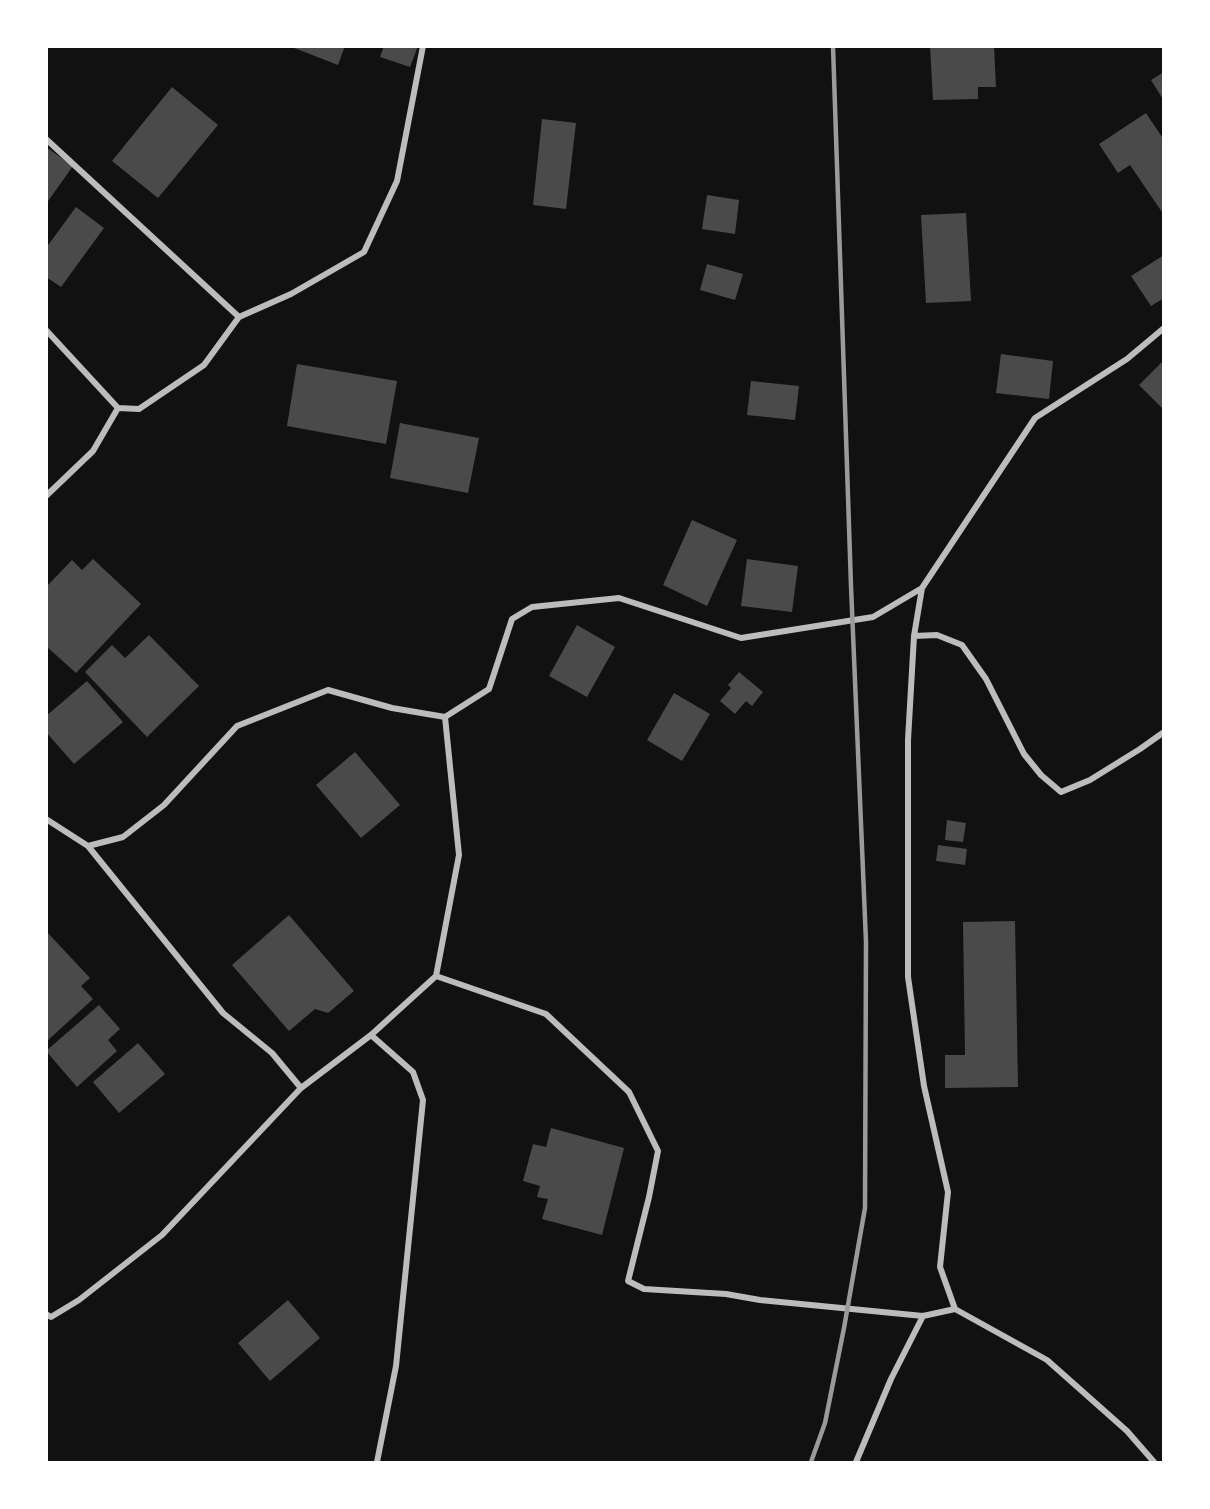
<!DOCTYPE html>
<html>
<head>
<meta charset="utf-8">
<style>
	body { margin:0 }
	#map { position:relative; width:1210px; height:1509px; overflow:hidden; background:#111; font-family:Rubik,sans-serif }
	canvas { display:block }
	.frame { position:absolute; inset:0; border:48px solid #fff; pointer-events:none }
</style>
</head>
<body>
<div id="map">
<canvas width="1210" height="1509"></canvas>
<div class="frame"></div>
</div>
<script>
const context = document.querySelector('canvas').getContext('2d');
context.lineJoin = 'round';
function fillPath(path, color) { context.fillStyle = color; context.fill(path, 'evenodd'); }
const shape = rows => new Path2D(rows.map(r => 'M' + r).join(''));
function strokePath(path, color, width, dash) { context.strokeStyle = color; context.lineWidth = width; context.lineCap = dash ? 'butt' : 'round'; context.setLineDash(dash || []); context.stroke(path); }
fillPath(shape([
	[289,46,345,46,338,65],
	[384,46,418,46,410,67,380,57],
	[930,46,994,46,996,87,978,87,978,99,933,100],
	[1164,72,1164,101,1151,80],
	[172,87,218,125,158,198,112,161],
	[1146,113,1164,140,1164,215,1130,165,1118,173,1099,144],
	[542,119,576,123,566,209,533,205],
	[46,147,73,166,46,204],
	[707,195,739,200,735,234,702,229],
	[76,207,104,228,61,287,46,277,46,248],
	[966,213,971,301,926,303,921,215],
	[1164,255,1164,298,1151,306,1131,276],
	[707,264,743,274,735,300,700,290],
	[1001,354,1053,361,1049,399,996,393],
	[1164,360,1164,410,1139,385],
	[297,364,397,381,386,444,287,426],
	[751,381,799,386,795,420,747,415],
	[400,423,479,438,468,493,390,478],
	[692,520,737,540,707,606,663,585],
	[93,559,141,604,76,673,46,646,46,587,72,560,82,570],
	[747,559,798,566,792,612,741,606],
	[577,625,615,647,587,697,549,676],
	[149,635,199,686,147,737,85,672,112,645,125,658],
	[739,672,763,692,752,706,746,701,735,714,720,701,731,688,728,685],
	[87,681,123,722,74,764,46,732,46,716],
	[674,693,710,714,682,761,647,740],
	[355,752,400,805,361,838,316,785],
	[947,820,966,823,963,842,945,840],
	[938,845,967,849,965,865,936,861],
	[289,915,354,991,328,1013,315,1009,289,1031,232,965],
	[1015,921,1018,1087,945,1088,945,1055,965,1055,963,922],
	[46,931,90,978,81,986,93,999,46,1042],
	[99,1005,120,1029,108,1040,117,1051,77,1087,46,1051],
	[138,1043,165,1074,119,1113,93,1082],
	[551,1128,624,1148,602,1235,542,1219,548,1199,537,1197,540,1186,523,1181,533,1144,546,1147],
	[288,1300,320,1338,270,1381,238,1343]
]), '#4a4a4a');
strokePath(shape([
	[46,139,239,317],
	[46,330,118,408,139,409,204,365,239,317,291,294,364,252,397,181,423,46],
	[46,496,93,451,118,408],
	[914,636,937,635,962,645,986,679,1024,754,1041,775,1061,792,1090,780,1140,749,1164,732],
	[46,819,88,846,123,837,164,805,237,726,328,690,392,708,445,717,489,689,512,619,532,607,619,598,741,638,873,617,922,588],
	[88,846,223,1013,272,1053,301,1088],
	[436,976,459,855,445,717],
	[371,1035,413,1072,423,1100,396,1366,377,1462],
	[955,1309,940,1267,948,1192,924,1086,908,977,908,740,914,636,922,588,1035,418,1127,359,1164,328],
	[46,1314,51,1317,79,1300,162,1235,301,1088,371,1035,436,976,546,1014,629,1092,658,1151,649,1197,628,1281,644,1289,726,1294,760,1300,923,1316,955,1309,1047,1360,1127,1431,1154,1462],
	[856,1462,891,1379,923,1316]
]), '#bcbcbc', 6);
strokePath(shape([
	[811,1462,825,1423,844,1328,865,1208,866,942,851,586,833,46]
]), '#9a9a9a', 4.5);
</script>
</body>
</html>
